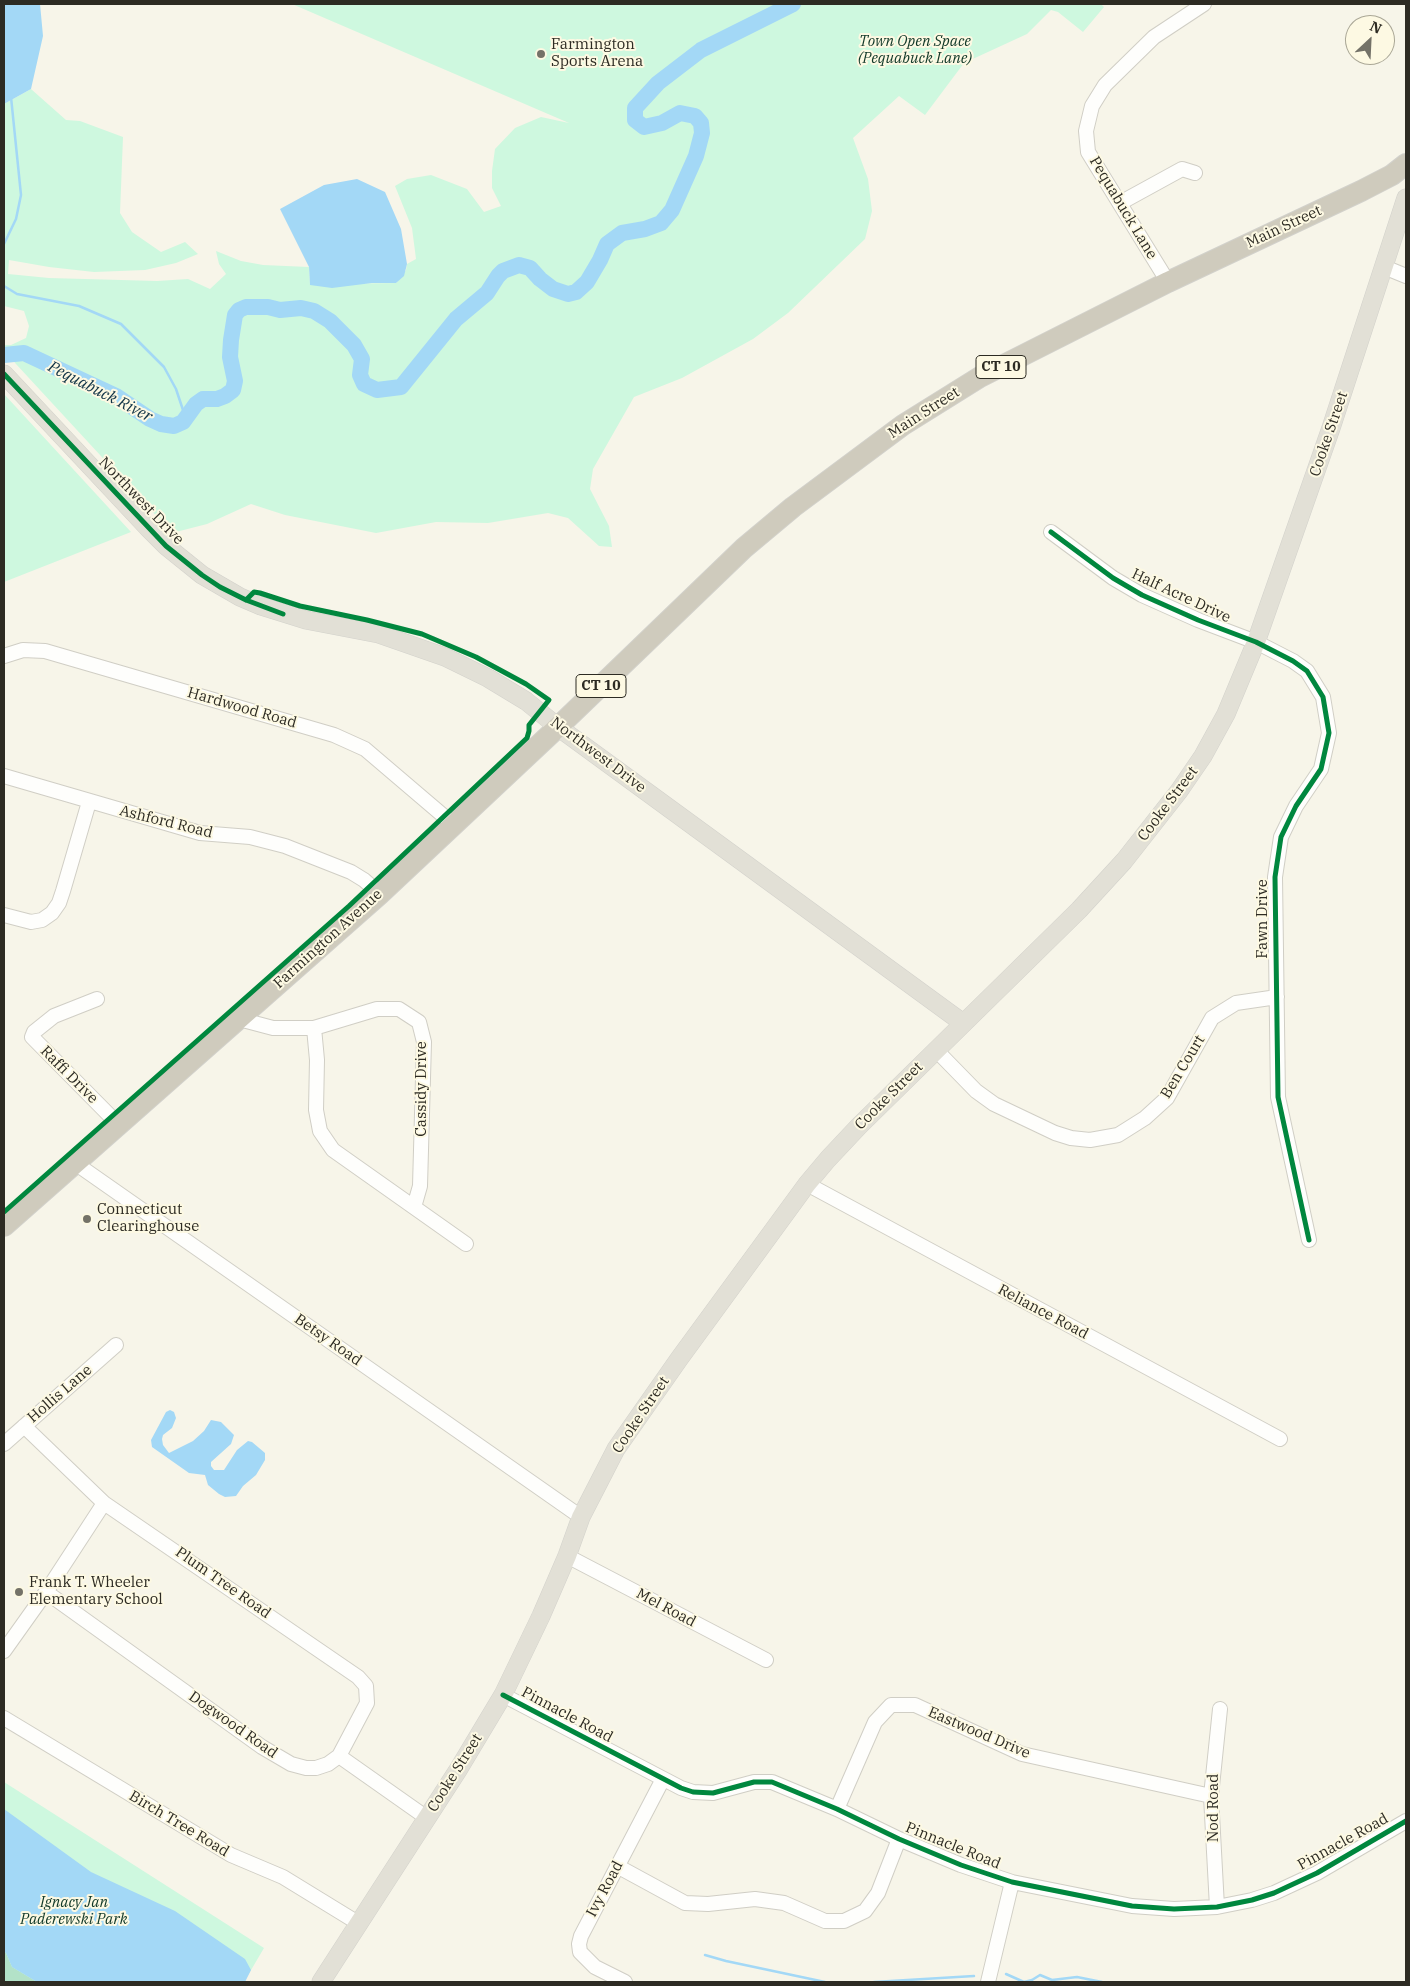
<!DOCTYPE html>
<html>
<head>
<meta charset="utf-8">
<style>
	body { margin:0 }
	#map { position:relative; width:1410px; height:1986px; overflow:hidden; background:#f7f5e9; font-family:"IBM Plex Serif",serif }
	canvas { display:block }
	.frame { position:absolute; inset:0; border:5px solid #2d2b23; pointer-events:none }
	.north { position:absolute; left:1345px; top:15px; width:50px; height:50px; box-sizing:border-box; background:#fdf9e3; border:1px solid #aaa796; border-radius:50%; rotate:25deg; font-size:14px; font-weight:700; line-height:20px; text-align:center; color:#2d2b23 }
	.north::after { content:''; display:block; margin:auto; width:18px; height:22px; background:#747268; clip-path:polygon(50% 0,100% 100%,50% 72%,0 100%) }
</style>
</head>
<body>
<div id="map">
<canvas width="1410" height="1986"></canvas>
<div class="frame"></div>
<div class="north">N</div>
</div>
<script>
const context = document.querySelector('canvas').getContext('2d');
context.lineJoin = 'round';
function fillPath(path, color) { context.fillStyle = color; context.fill(path, 'evenodd'); }
const shape = rows => new Path2D(rows.map(r => 'M' + r).join(''));
function strokePath(path, color, width, dash) { context.strokeStyle = color; context.lineWidth = width; context.lineCap = dash ? 'butt' : 'round'; context.setLineDash(dash || []); context.stroke(path); }
function drawText(font, color, halo, rows, align = 'center') {
  context.font = font + ' "IBM Plex Serif",serif'; context.lineWidth = 4; context.setLineDash([]); context.textBaseline = 'middle'; context.strokeStyle = halo; context.fillStyle = color; for (const [text, x, y, turn = 0] of rows) {
    context.save(); context.translate(x, y); context.rotate((+turn || 0) * Math.PI / 180); context.textAlign = isNaN(turn) ? turn : align; if (halo) context.strokeText(text, 0, 0); context.fillText(text, 0, 0); context.restore();
  }
}
fillPath(shape([
	[292,4,1101,4,1104,7,1083,32,1058,12,1051,10,1027,34,964,63,925,115,899,96,853,138,868,179,872,211,865,239,788,313,753,339,682,378,634,397,593,469,590,489,609,526,612,547,599,546,568,518,548,513,488,523,436,522,376,533,285,515,251,504,207,524,172,533,4,351,4,345,11,345,26,338,29,326,24,311,4,306,4,104,31,89,66,120,80,121,123,137,120,213,132,232,161,252,185,242,198,254,176,263,145,270,94,272,49,267,9,260,8,274,49,278,157,281,188,279,210,289,226,274,219,264,216,251,241,261,263,265,309,267,310,284,396,283,406,270,407,264,416,259,412,228,395,186,407,179,431,175,467,189,484,212,501,206,492,188,492,171,495,149,515,128,541,117,569,123],
	[4,394,131,532,4,582],
	[4,1782,264,1948,244,1982,4,1982]
]), '#cef8df');
fillPath(shape([
	[4,1952,6,1953,12,1967,37,1982,4,1982]
]), '#b3e2c8');
fillPath(shape([
	[4,4,40,4,43,36,31,89,4,104],
	[357,179,385,192,401,229,407,264,404,276,396,283,372,283,332,288,310,285,309,267,280,209,324,185],
	[170,1410,174,1412,176,1418,172,1428,163,1435,162,1439,163,1445,169,1453,193,1441,204,1431,211,1420,221,1422,234,1435,231,1444,211,1462,211,1466,214,1470,224,1470,237,1450,248,1441,252,1442,265,1453,265,1460,256,1475,243,1486,236,1496,225,1497,219,1494,208,1485,205,1475,189,1473,152,1447,151,1440,166,1412],
	[4,1809,91,1872,175,1911,245,1959,251,1970,245,1982,37,1982,12,1967,6,1953,4,1952]
]), '#a3d8f6');
strokePath(shape([
	[4,244,16,219,21,195,11,97],
	[4,286,17,294,79,306,121,324,164,367,176,389,186,419],
	[705,1955,726,1961,825,1982],
	[1006,1974,1024,1982,1032,1980,1040,1975,1052,1980,1077,1977,1102,1982],
	[874,1982,974,1976]
]), '#a3d8f6', 2.5);
strokePath(shape([
	[4,355,24,353,116,396,150,419,161,424,174,426,183,422,196,404,203,399,217,399,225,396,233,390,235,381,230,357,231,340,235,315,239,310,246,307,268,307,280,310,301,308,314,311,330,321,354,345,362,359,360,375,364,384,377,390,401,387,456,319,487,293,498,276,503,271,519,265,530,268,540,279,553,289,568,294,576,292,587,282,600,260,607,244,622,233,645,229,661,223,672,210,696,156,702,133,701,123,695,116,680,113,662,123,644,127,635,120,635,108,658,83,701,50,793,4]
]), '#a3d8f6', 16);
const minor = shape([
	[1120,203,1182,169,1195,173],
	[1384,267,1406,276],
	[1168,282,1088,152,1086,131,1092,106,1105,85,1154,37,1204,4],
	[1051,532,1113,578,1142,595,1198,620,1256,642,1293,661,1307,671,1323,697,1329,733,1321,769,1296,806,1281,837,1275,877,1278,1097,1309,1240],
	[4,656,23,650,45,651,334,735,365,749,453,824],
	[4,776,200,833,250,837,285,846,351,872,364,880,380,894],
	[4,915,31,922,42,920,52,913,59,903,63,891,89,802],
	[97,999,54,1016,34,1032,32,1037,119,1125],
	[239,1019,273,1028,314,1028,317,1060,316,1110,320,1131,333,1150,466,1244],
	[314,1028,377,1009,399,1009,419,1022,424,1042,420,1186,414,1207],
	[936,1050,976,1091,994,1104,1055,1133,1071,1138,1090,1140,1118,1135,1145,1118,1167,1098,1212,1018,1236,1003,1277,997],
	[75,1163,581,1517],
	[807,1184,1280,1439],
	[24,1426,104,1503,358,1677,366,1686,367,1703,339,1756],
	[4,1444,116,1345],
	[567,1556,766,1660],
	[46,1592,262,1747,291,1764,306,1768,316,1768,328,1764,339,1756,427,1818],
	[4,1651,46,1592,104,1503],
	[503,1695,681,1788,693,1792,713,1793,754,1782,772,1782,837,1809,899,1839,961,1865,1012,1882,1132,1906,1174,1909,1217,1907,1252,1900,1274,1893,1317,1873,1406,1821],
	[4,1718,231,1855,283,1877,358,1923],
	[837,1809,875,1722,891,1705,915,1705,1022,1754,1211,1796],
	[617,1866,685,1903,708,1904,755,1899,784,1903,825,1921,844,1921,865,1911,878,1893,899,1839],
	[1217,1907,1211,1796,1220,1709],
	[625,1982,595,1967,580,1952,579,1944,581,1936,663,1779],
	[988,1982,1012,1882]
]);
const major = shape([
	[4,374,149,529,166,546,202,575,240,597,261,606,306,620,379,634,445,657,488,678,526,701,558,727,963,1023],
	[321,1982,458,1770,503,1695,541,1616,567,1556,581,1517,616,1449,679,1359,807,1184,828,1159,859,1126,1079,910,1124,861,1179,791,1203,756,1226,714,1256,642,1331,428,1406,198]
]);
const highway = shape([
	[4,1226,380,894,558,727,744,548,793,507,903,425,980,377,1168,282,1361,191,1392,175,1406,164]
]);
strokePath(minor, '#d0cec5', 16);
strokePath(major, '#d2d1cb', 19);
strokePath(highway, '#d2d1cb', 22);
strokePath(minor, '#fefefc', 14);
strokePath(major, '#e2e0d6', 18);
strokePath(highway, '#cfcbbd', 20);
strokePath(shape([
	[4,374,166,546,202,575,220,587,246,600,283,614],
	[1051,532,1113,578,1142,595,1198,620,1256,642,1293,661,1307,671,1323,697,1329,733,1321,769,1296,806,1281,837,1275,877,1278,1097,1309,1240],
	[4,1212,349,906,527,738,529,731,529,725,549,700,526,684,476,657,422,634,367,620,300,606,260,593,254,592,246,600],
	[503,1695,681,1788,693,1792,713,1793,754,1782,772,1782,837,1809,899,1839,961,1865,1012,1882,1132,1906,1174,1909,1217,1907,1252,1900,1274,1893,1317,1873,1406,1821]
]), '#00873e', 5);
for (const [x, y, r, color] of [
	[541,54,5,"#747268"],
	[87,1219,5,"#747268"],
	[19,1592,5,"#747268"]
]) { const dot = new Path2D(); dot.arc(x, y, r, 0, 2 * Math.PI); context.fillStyle = color; context.fill(dot); strokePath(dot, '#fdf9e3', 2); }
for (const [x, y, w] of [
	[1001,367,50],
	[601,686,50]
]) { const box = new Path2D(); box.roundRect(x - w / 2, y - 11.5, w, 23, 4); context.fillStyle = '#fdf9e3'; context.fill(box); strokePath(box, '#2d2b23', 1); }
drawText('bold 14px', '#2d2b23', null, [
	["CT 10",1001,367],
	["CT 10",601,686]
]);
drawText('italic 15px', '#103828', '#fdf9e3', [
	["Town Open Space",915,42],
	["(Pequabuck Lane)",915,59],
	["Ignacy Jan",74,1903],
	["Paderewski Park",74,1920]
]);
drawText('15px', '#2d2b23', '#fdf9e3', [
	["Farmington",551,45],
	["Sports Arena",551,62],
	["Connecticut",97,1210],
	["Clearinghouse",97,1227],
	["Frank T. Wheeler",29,1583],
	["Elementary School",29,1600]
], 'left');
drawText('15px', '#2d2b23', '#fdf9e3', [
	["Pequabuck Lane",1123,208,59],
	["Main Street",1284,227,-25],
	["Main Street",924,413,-33],
	["Cooke Street",1329,434,-71],
	["Northwest Drive",141,501,46],
	["Half Acre Drive",1181,596,25],
	["Hardwood Road",242,708,16],
	["Northwest Drive",598,755,37],
	["Cooke Street",1168,804,-53],
	["Ashford Road",166,822,14],
	["Fawn Drive",1263,919,-90],
	["Farmington Avenue",328,939,-42],
	["Ben Court",1183,1067,-59],
	["Raffi Drive",69,1075,45],
	["Cassidy Drive",422,1089,-90],
	["Cooke Street",889,1096,-45],
	["Reliance Road",1043,1312,28],
	["Betsy Road",328,1340,35],
	["Hollis Lane",60,1394,-41],
	["Cooke Street",641,1415,-56],
	["Plum Tree Road",223,1583,35],
	["Mel Road",666,1608,28],
	["Pinnacle Road",567,1715,28],
	["Dogwood Road",233,1725,35],
	["Eastwood Drive",979,1733,23],
	["Cooke Street",455,1773,-58],
	["Nod Road",1214,1808,-90],
	["Birch Tree Road",179,1824,31],
	["Pinnacle Road",1343,1842,-29],
	["Pinnacle Road",953,1846,22],
	["Ivy Road",605,1889,-62]
]);
drawText('italic 16px', '#103346', '#fdf9e3', [
	["Pequabuck River",100,392,27]
]);
</script>
</body>
</html>
